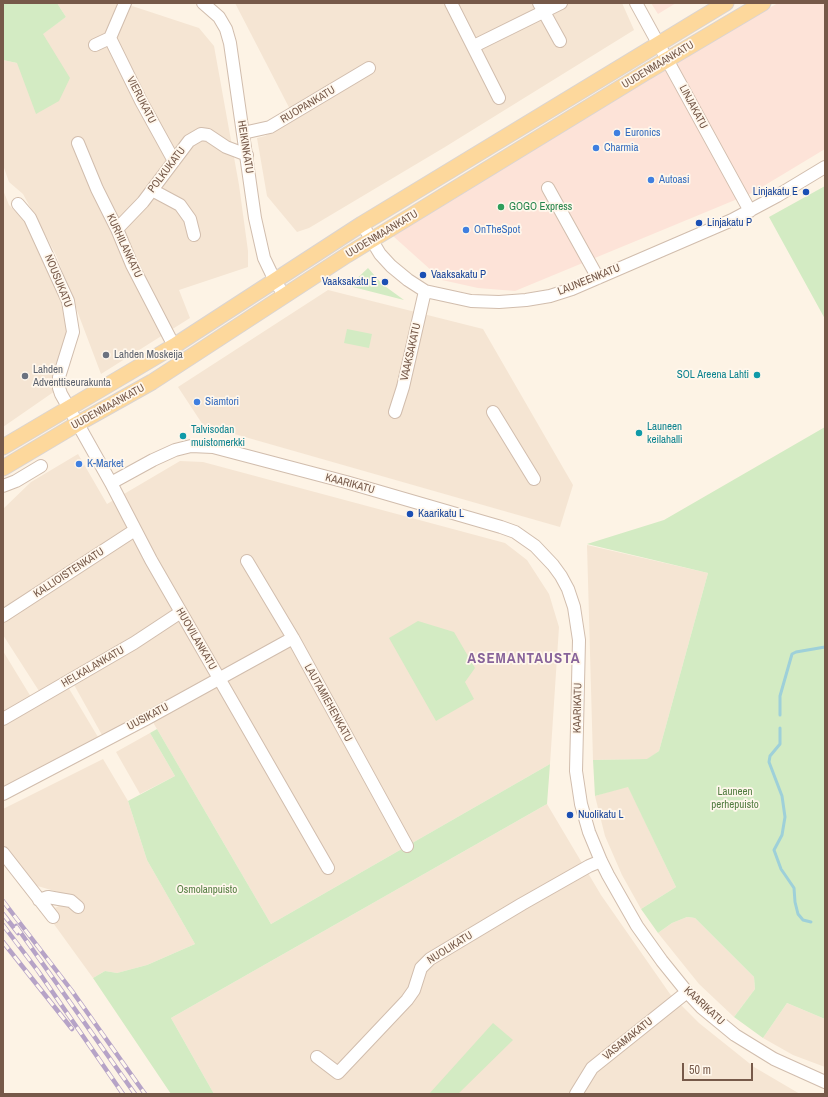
<!DOCTYPE html>
<html>
<head>
<meta charset="utf-8">
<style>
	body { margin:0 }
	#map { position:relative; width:828px; height:1097px; overflow:hidden; background:#fdf3e5; font-family:"Archivo Narrow",sans-serif }
	canvas { display:block }
	.frame { position:absolute; inset:0; border:4px solid #765949; pointer-events:none }
	.scale { position:absolute; left:682px; top:1063px; width:71px; height:18px; box-sizing:border-box; border:2px solid #765949; border-top:0; padding-left:5px; font-size:12px; line-height:14px; white-space:nowrap; color:#765949; -webkit-text-stroke:3px #fff7ec; paint-order:stroke }
</style>
</head>
<body>
<div id="map">
<canvas width="828" height="1097"></canvas>
<div class="frame"></div>
<div class="scale">50 m</div>
</div>
<script>
const context = document.querySelector('canvas').getContext('2d');
context.lineJoin = 'round';
function fillPath(path, color) { context.fillStyle = color; context.fill(path, 'evenodd'); }
const shape = rows => new Path2D(rows.map(r => 'M' + r).join(''));
function strokePath(path, color, width, dash) { context.strokeStyle = color; context.lineWidth = width; context.lineCap = dash ? 'butt' : 'round'; context.setLineDash(dash || []); context.stroke(path); }
function drawText(font, color, halo, rows, align = 'center') {
  context.font = font + ' "Archivo Narrow",sans-serif'; context.lineWidth = 3.5; context.setLineDash([]); context.textBaseline = 'middle'; context.strokeStyle = halo; context.fillStyle = color; for (const [text, x, y, turn = 0] of rows) {
    context.save(); context.translate(x, y); context.rotate((+turn || 0) * Math.PI / 180); context.textAlign = isNaN(turn) ? turn : align; if (halo) context.strokeText(text, 0, 0); context.fillText(text, 0, 0); context.restore();
  }
}
fillPath(shape([
	[57,3,123,3,199,28,214,46,239,185,248,251,248,267,179,290,190,318,101,374,56,255,23,194,9,182,3,165,3,60,17,63,42,34,66,17],
	[235,3,622,3,634,30,445,147,309,228,297,232,267,196,257,138,265,136,295,119],
	[3,190,9,205,34,230,66,303,69,332,52,374,55,391,3,427],
	[328,290,483,329,573,485,560,527,203,425,178,387],
	[78,454,107,504,180,461,203,462,505,543,527,560,549,594,559,627,550,764,271,924,147,712,102,735,68,674,39,691,3,635,3,509,31,482],
	[587,545,708,573,659,751,648,759,593,760],
	[3,651,31,697,3,713],
	[68,687,98,737,3,787,3,724],
	[150,733,175,776,140,794,116,752],
	[103,759,128,801,147,860,195,944,147,965,117,973,105,971,93,978,43,909,52,904,55,908,72,899,70,896,65,894,34,885,3,846,3,809],
	[628,786,676,887,641,909,622,875,605,836,595,796],
	[547,804,601,895,670,994,699,1023,754,1067,800,1094,214,1094,171,1018],
	[687,917,695,918,754,977,755,989,734,1017,699,984,658,933,672,923],
	[787,1003,825,1019,825,1067,793,1055,763,1038]
]), '#f5e5d3');
fillPath(shape([
	[651,3,676,3,658,14],
	[778,3,825,3,825,149,752,193,515,291,478,288,442,280,393,236,641,81]
]), '#fde3d8');
fillPath(shape([
	[3,3,57,3,66,17,43,34,70,78,59,101,36,114,17,63,3,60],
	[825,186,825,319,769,217],
	[368,268,382,284,404,300,349,286],
	[347,329,372,334,369,348,344,343],
	[825,427,825,1019,787,1003,763,1038,734,1017,755,989,754,977,695,918,687,917,672,923,658,933,641,909,676,887,628,787,595,796,593,760,647,759,659,751,708,573,587,544,664,520],
	[418,621,454,632,475,668,465,682,474,699,436,721,389,638],
	[157,729,271,924,550,764,547,804,171,1018,214,1094,171,1094,93,978,105,971,117,973,147,965,195,944,147,860,128,801,175,776,150,733],
	[493,1023,513,1040,458,1094,429,1094]
]), '#d3ebc3');
strokePath(shape([
	[780,715,780,696,792,654,796,652,825,647],
	[780,728,780,744,770,756,769,762,782,796,785,817,782,835,774,850,781,869,794,888,795,902,798,914,803,920,811,922]
]), '#9ed0d9', 3);
const minor = shape([
	[125,3,110,38,141,101,174,161],
	[203,3,219,17,226,29,230,43,255,218,264,258,275,281,284,295],
	[451,3,499,98],
	[539,3,560,41],
	[636,3,750,211],
	[95,45,110,38],
	[474,46,561,3],
	[243,133,270,127,369,68],
	[78,143,97,189,117,229,132,265,174,346],
	[548,188,598,278],
	[152,190,180,205,190,219,194,235],
	[18,204,30,218,68,301,73,332,59,377,59,388,61,394,111,483,151,560,328,868],
	[362,224,380,254,391,266,408,280,425,291,471,301,499,302,526,300,550,296,572,289,732,220,777,196,825,167],
	[117,229,143,202,189,141,201,134,208,135,226,147,247,155],
	[395,412,403,387,425,291],
	[493,412,534,479],
	[111,483,153,460,175,450,191,446,213,447,346,482,501,527,515,532,535,546,553,565,561,576,568,589,574,607,579,640,576,771,581,804,589,832,601,861,608,875,637,926,662,961,687,992,701,1007,735,1035,774,1059,825,1082],
	[3,486,16,481,41,466],
	[247,561,293,638,407,846],
	[3,616,135,530],
	[3,719,134,643,181,612],
	[3,794,146,719,293,638],
	[3,853,53,917],
	[39,900,48,897,59,899,71,901,78,907],
	[317,1057,338,1073,407,1000,414,990,421,968,430,959,522,904,589,866,601,861],
	[576,1094,592,1068,687,992]
]);
const major = shape([
	[3,447,174,346,362,224,726,3],
	[3,468,77,424,152,382,347,255,643,74,763,3]
]);
strokePath(minor, '#d1bdad', 14);
strokePath(major, '#dbd4d0', 17);
strokePath(minor, '#fff', 12);
strokePath(major, '#fdd89c', 15);
const rail = shape([
	[3,901,72,991,145,1094],
	[3,914,18,933],
	[3,925,38,971,123,1094],
	[16,926,135,1094],
	[3,942,72,1029]
]);
strokePath(rail, '#b6a3c7', 4.5);
strokePath(rail, '#fff7ec', 3, [9]);
for (const [x, y, r, color] of [
	[617,133,4,"#3f7fe0"],
	[596,148,4,"#3f7fe0"],
	[651,180,4,"#3f7fe0"],
	[806,192,4,"#1a4fb4"],
	[501,207,4,"#2e9e5b"],
	[699,223,4,"#1a4fb4"],
	[466,230,4,"#3f7fe0"],
	[423,275,4,"#1a4fb4"],
	[385,282,4,"#1a4fb4"],
	[106,355,4,"#6b7280"],
	[757,375,4,"#0f9aa8"],
	[25,376,4,"#6b7280"],
	[197,402,4,"#3f7fe0"],
	[639,433,4,"#0f9aa8"],
	[183,436,4,"#0f9aa8"],
	[79,464,4,"#3f7fe0"],
	[410,514,4,"#1a4fb4"],
	[570,815,4,"#1a4fb4"]
]) { const dot = new Path2D(); dot.arc(x, y, r, 0, 2 * Math.PI); context.fillStyle = color; context.fill(dot); strokePath(dot, '#fff7ec', 1.5); }
drawText('11px', '#765949', '#fff7ec', [
	["UUDENMAANKATU",658,65,-31],
	["VIERUKATU",141,100,63],
	["RUOPANKATU",308,105,-31],
	["LINJAKATU",693,107,62],
	["HEIKINKATU",245,147,81],
	["POLKUKATU",167,170,-53],
	["UUDENMAANKATU",382,234,-31],
	["KURHILANKATU",124,246,65],
	["LAUNEENKATU",589,280,-22],
	["NOUSUKATU",58,281,68],
	["VAAKSAKATU",411,352,-77],
	["UUDENMAANKATU",108,407,-29],
	["KAARIKATU",350,484,15],
	["KALLIOISTENKATU",69,573,-33],
	["HUOVILANKATU",196,639,60],
	["HELKALANKATU",93,667,-30],
	["LAUTAMIEHENKATU",328,703,61],
	["KAARIKATU",578,708,-89],
	["UUSIKATU",148,717,-28],
	["NUOLIKATU",450,948,-32],
	["KAARIKATU",704,1006,43],
	["VASAMAKATU",628,1039,-39]
]);
drawText('11px', '#366cbe', '#fff7ec', [
	["Euronics",625,133],
	["Charmia",604,148],
	["Autoasi",659,180],
	["OnTheSpot",474,230],
	["Siamtori",205,402],
	["K-Market",87,464]
], 'left');
drawText('11px', '#164399', '#fff7ec', [
	["Linjakatu E",798,192,"right"],
	["Linjakatu P",707,223],
	["Vaaksakatu P",431,275],
	["Vaaksakatu E",377,282,"right"],
	["Kaarikatu L",418,514],
	["Nuolikatu L",578,815]
], 'left');
drawText('11px', '#27864d', '#fff7ec', [
	["GOGO Express",509,207]
], 'left');
drawText('11px', '#5b616d', '#fff7ec', [
	["Lahden Moskeija",114,355],
	["Lahden",33,370],
	["Adventtiseurakunta",33,383]
], 'left');
drawText('11px', '#0d838f', '#fff7ec', [
	["SOL Areena Lahti",749,375,"right"],
	["Launeen",647,427],
	["keilahalli",647,440],
	["Talvisodan",191,430],
	["muistomerkki",191,443]
], 'left');
drawText('11px', '#537d41', '#fff7ec', [
	["Launeen",735,792],
	["perhepuisto",735,805],
	["Osmolanpuisto",207,890]
]);
context.letterSpacing = '1px';
drawText('bold 15px', '#88649a', '#fff7ec', [
	["ASEMANTAUSTA",524,659]
]);
context.letterSpacing = '0px';
</script>
</body>
</html>
